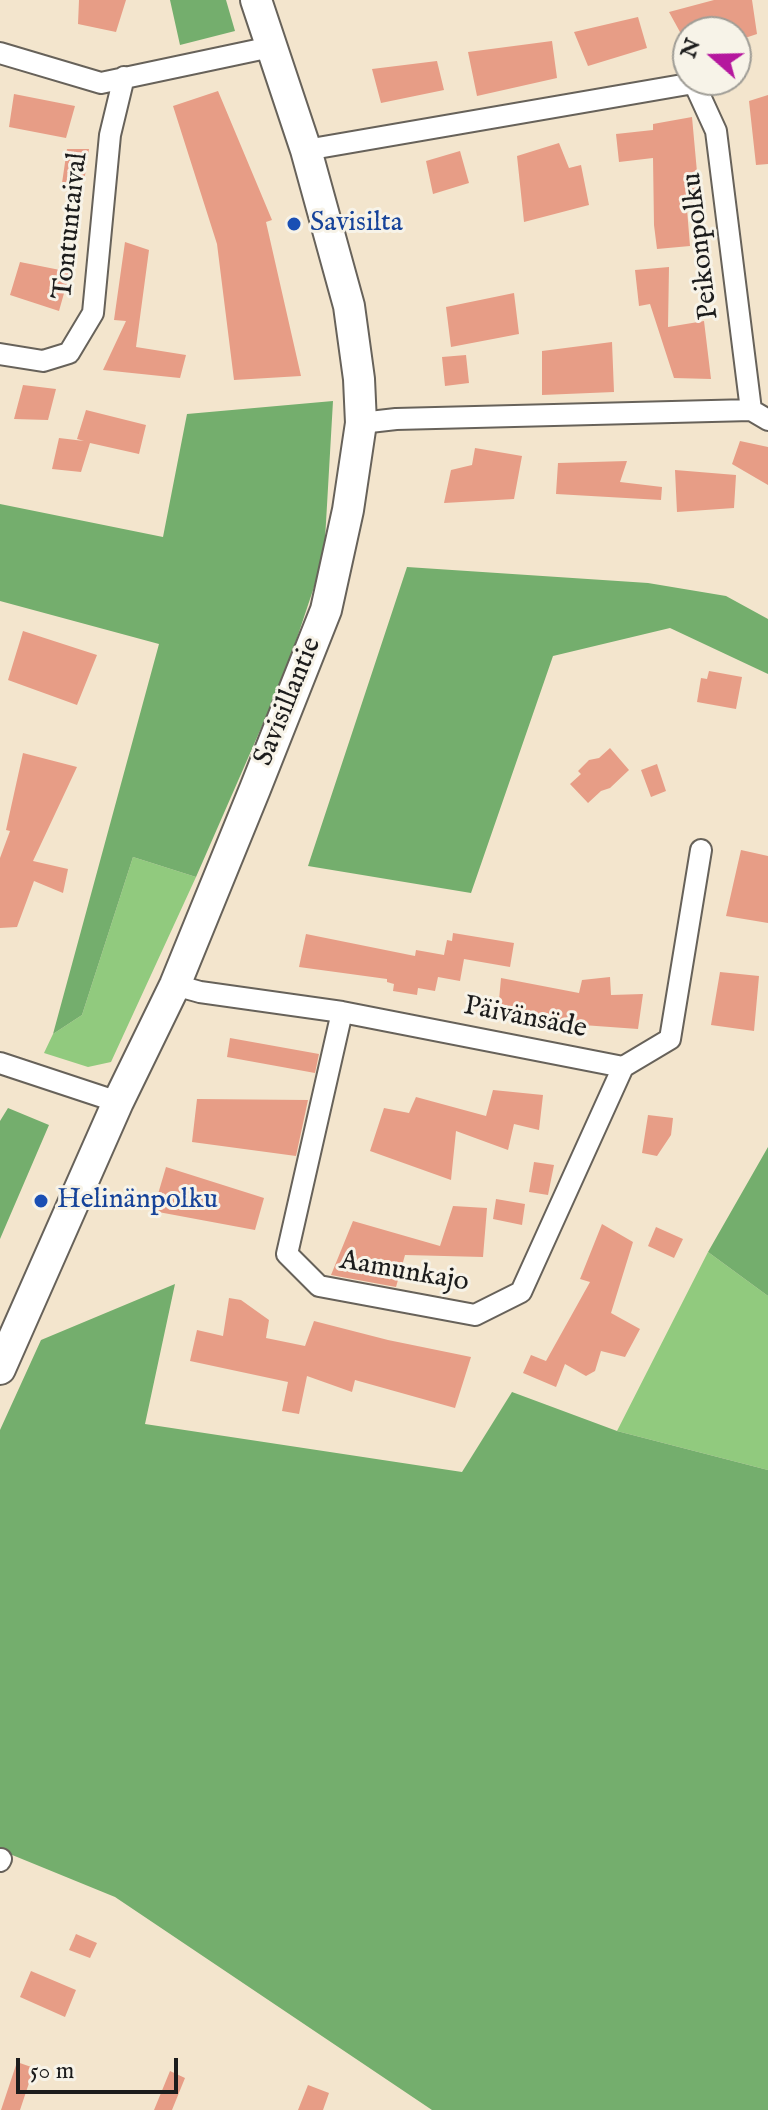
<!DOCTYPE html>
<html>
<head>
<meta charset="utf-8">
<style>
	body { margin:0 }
	#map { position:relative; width:768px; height:2110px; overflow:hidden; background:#f3e5cd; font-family:"IM FELL English",serif }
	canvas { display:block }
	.north { position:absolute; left:672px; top:16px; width:80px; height:80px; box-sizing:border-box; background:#f7f3e8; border:2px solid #9f9d96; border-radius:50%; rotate:290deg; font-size:22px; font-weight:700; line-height:32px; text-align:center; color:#1c1c1c }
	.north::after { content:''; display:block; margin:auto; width:28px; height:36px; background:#b5179e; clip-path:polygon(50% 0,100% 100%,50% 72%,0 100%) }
	.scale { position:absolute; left:16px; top:2058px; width:162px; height:36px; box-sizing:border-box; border:4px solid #1c1c1c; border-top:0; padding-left:10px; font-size:24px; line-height:28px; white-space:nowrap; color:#1c1c1c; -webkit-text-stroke:6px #f7f3e8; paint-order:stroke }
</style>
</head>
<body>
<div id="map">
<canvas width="768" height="2110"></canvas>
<div class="north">N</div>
<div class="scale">50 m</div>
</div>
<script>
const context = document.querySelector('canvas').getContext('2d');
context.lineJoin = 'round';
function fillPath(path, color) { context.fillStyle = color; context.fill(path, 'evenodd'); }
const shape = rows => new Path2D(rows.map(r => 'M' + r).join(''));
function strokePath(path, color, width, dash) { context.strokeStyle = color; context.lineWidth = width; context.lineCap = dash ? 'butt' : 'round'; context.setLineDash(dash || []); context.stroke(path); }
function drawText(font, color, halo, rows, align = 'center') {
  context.font = font + ' "IM FELL English",serif'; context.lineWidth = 6; context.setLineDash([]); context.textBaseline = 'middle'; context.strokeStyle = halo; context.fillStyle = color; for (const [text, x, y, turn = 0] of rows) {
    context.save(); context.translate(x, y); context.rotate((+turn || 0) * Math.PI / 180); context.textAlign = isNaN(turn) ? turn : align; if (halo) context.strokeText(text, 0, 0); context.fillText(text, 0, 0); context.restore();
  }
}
fillPath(shape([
	[133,857,196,877,111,1062,88,1067,44,1053,53,1034,82,1015],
	[708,1252,768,1296,768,1470,617,1431]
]), '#91ca7e');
fillPath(shape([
	[170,0,226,0,235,31,180,45],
	[333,401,324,557,286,671,196,877,133,857,82,1015,53,1034,159,644,0,601,0,504,163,537,187,414],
	[407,567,648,583,726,596,768,619,768,674,670,628,553,656,471,893,308,866],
	[8,1108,49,1125,0,1239,0,1121],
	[768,1147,768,1296,708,1252],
	[175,1284,145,1424,462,1472,512,1392,617,1431,768,1470,768,2110,432,2110,115,1897,0,1850,0,1430,41,1340]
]), '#74ae6d');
fillPath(shape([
	[79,0,126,0,116,32,78,24],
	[714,0,752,0,757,34,736,41,736,32,680,32,669,12],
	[638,17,647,48,588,66,574,32],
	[552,41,557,78,477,96,468,52],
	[437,61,444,90,381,103,372,69],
	[218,91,272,220,266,222,301,376,234,380,217,244,173,106],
	[14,94,75,106,66,138,9,127],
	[768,95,768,164,756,165,749,101],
	[692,117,700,205,687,209,690,246,657,249,654,225,653,158,619,162,616,134,653,130,653,124],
	[559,143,569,168,581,165,589,205,524,222,517,156],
	[67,149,89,149,84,182,62,183],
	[460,151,469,183,433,194,426,161],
	[125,242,149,250,136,347,186,355,180,378,103,370,126,321,114,320],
	[20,262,70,272,59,311,10,295],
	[669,267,668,327,704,321,711,379,674,378,650,304,639,306,635,270],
	[514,293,519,334,451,347,446,307],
	[612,342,614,392,542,395,542,351],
	[466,355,469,383,445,386,442,357],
	[23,385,56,389,48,420,14,419],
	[86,410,146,425,139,454,90,443,81,472,52,469,59,438,84,441,77,439],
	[740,441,768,447,768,485,732,464],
	[475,448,522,456,514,499,444,503,451,470,472,465],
	[627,461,620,482,662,487,661,500,556,494,558,463],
	[675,470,736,475,734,508,677,512],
	[23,631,97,655,77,705,8,680],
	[709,671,742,677,736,709,697,702,701,678,707,679],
	[610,748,629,770,610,788,601,791,588,803,570,784,581,774,578,771,589,760,599,758],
	[23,753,77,767,33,861,68,869,63,893,34,881,17,927,0,928,0,858,10,831,6,830],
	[657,764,666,791,651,797,641,770],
	[741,850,768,856,768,923,726,916],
	[453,933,514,943,510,967,464,959,460,981,438,977,435,991,418,988,417,995,393,991,394,984,387,982,387,979,299,967,306,934,415,956,416,950,444,955,447,940,452,941],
	[720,972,759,976,754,1031,711,1025],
	[610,977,611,995,643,994,638,1029,555,1023,498,1011,501,978,579,993,582,980],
	[230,1038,319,1054,315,1073,227,1057],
	[493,1090,543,1095,539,1130,514,1124,508,1150,456,1131,451,1180,370,1151,384,1108,409,1113,416,1097,486,1116],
	[197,1099,308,1100,296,1156,192,1142],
	[648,1115,673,1118,671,1135,657,1156,642,1153],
	[534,1162,554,1165,548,1195,529,1192],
	[166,1167,264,1198,255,1230,153,1211],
	[496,1199,525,1204,522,1225,493,1219],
	[453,1206,487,1208,483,1257,405,1255,396,1287,331,1275,353,1221,440,1246],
	[602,1224,633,1242,611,1313,640,1329,625,1357,601,1351,595,1371,586,1376,565,1364,556,1387,523,1373,531,1355,546,1361,590,1282,580,1279],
	[656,1227,683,1239,674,1258,648,1246],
	[229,1298,241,1300,269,1320,266,1338,305,1346,314,1321,388,1340,471,1357,455,1408,355,1380,352,1392,307,1376,299,1414,282,1411,288,1382,190,1361,197,1330,223,1336],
	[76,1934,97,1943,90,1958,69,1950],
	[31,1971,76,1990,65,2017,20,1997],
	[17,2062,34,2068,20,2110,1,2110],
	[170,2071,185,2078,172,2110,154,2110],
	[308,2085,329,2093,323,2110,298,2110]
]), '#e79d86');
const street = shape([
	[0,53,101,83,271,47],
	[306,150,694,83,716,131,751,410,396,419,361,423],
	[0,354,43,361,69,353,93,313,110,135,124,77],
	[751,410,768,420],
	[175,985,200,992,342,1012,623,1067,670,1039,701,850],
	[342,1012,287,1254,319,1286,475,1315,521,1292,623,1067],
	[0,1063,118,1102],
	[0,1861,1,1859]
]);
const secondary = shape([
	[0,1369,118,1102,175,985,255,789,326,610,348,510,361,423,359,379,349,306,306,150,256,0]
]);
strokePath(street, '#67625a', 24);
strokePath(secondary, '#67625a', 34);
strokePath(street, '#fff', 20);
strokePath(secondary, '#fff', 30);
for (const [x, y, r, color] of [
	[294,224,8,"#1a4fb4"],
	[41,1201,8,"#1a4fb4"]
]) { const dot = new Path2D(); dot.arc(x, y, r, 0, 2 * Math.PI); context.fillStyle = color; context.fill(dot); strokePath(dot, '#f7f3e8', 3); }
drawText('28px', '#164399', '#f7f3e8', [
	["Savisilta",310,224],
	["Helinänpolku",57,1201]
], 'left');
drawText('28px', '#1c1c1c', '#f7f3e8', [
	["Tontuntaival",72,226,-84],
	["Peikonpolku",702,246,-97],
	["Savisillantie",289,702,-68],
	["Päivänsäde",525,1019,11],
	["Aamunkajo",404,1273,10]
]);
</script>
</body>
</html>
